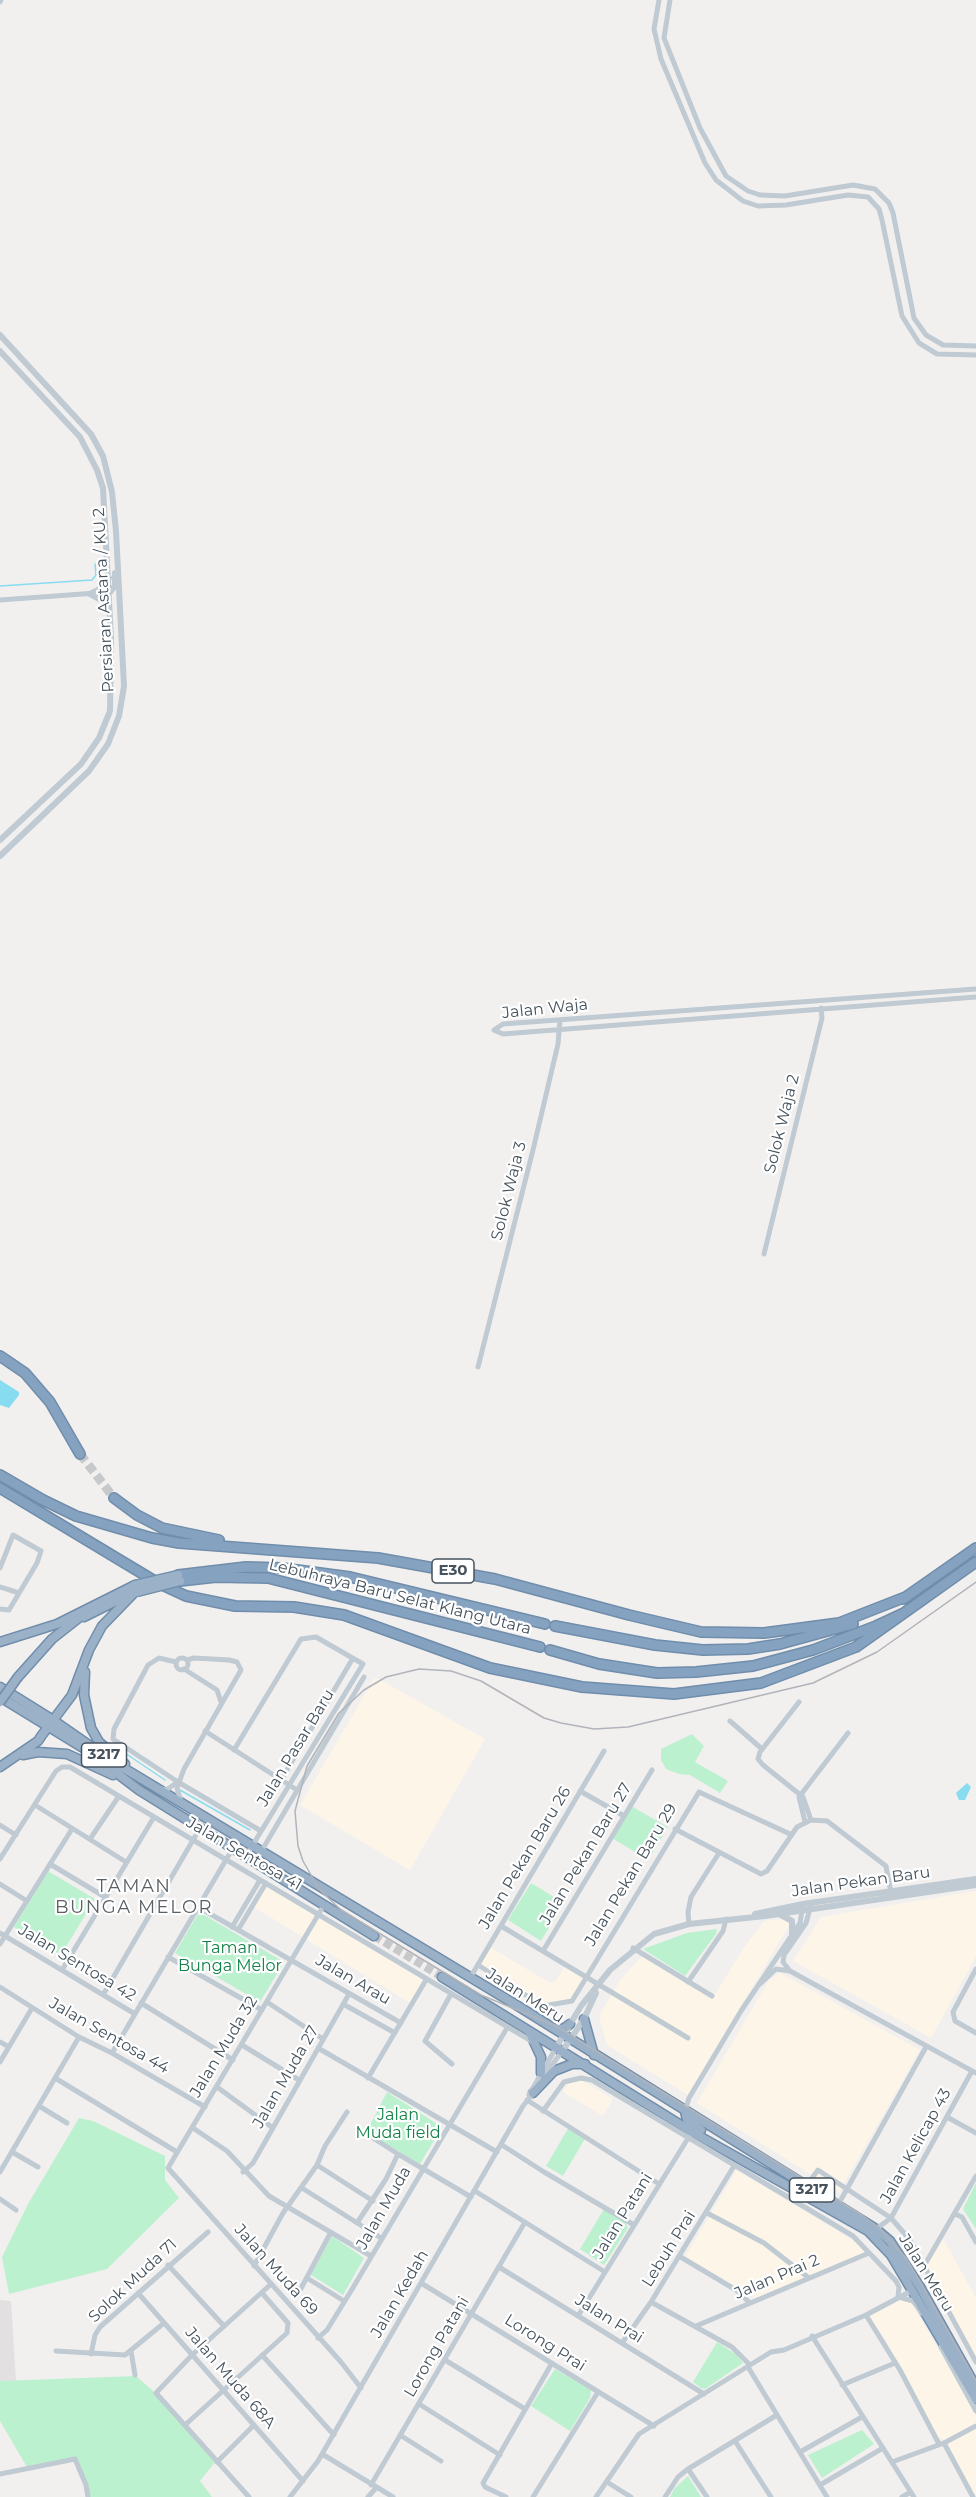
<!DOCTYPE html>
<html>
<head>
<meta charset="utf-8">
<style>
	body { margin:0 }
	canvas { display:block; background:#f2efef }
</style>
</head>
<body>
<canvas width="976" height="2497"></canvas>
<script>
const context = document.querySelector('canvas').getContext('2d');
context.lineJoin = 'round';
function fillPath(path, color) { context.fillStyle = color; context.fill(path, 'evenodd'); }
const shape = rows => new Path2D(rows.map(r => 'M' + r).join(''));
function strokePath(path, color, width, dash) { context.strokeStyle = color; context.lineWidth = width; context.lineCap = dash ? 'butt' : 'round'; context.setLineDash(dash || []); context.stroke(path); }
function drawText(font, color, halo, rows, align = 'center') {
  context.font = font + ' Montserrat,sans-serif'; context.lineWidth = 4.5; context.setLineDash([]); context.textBaseline = 'middle'; context.strokeStyle = halo; context.fillStyle = color; for (const [text, x, y, turn = 0] of rows) {
    context.save(); context.translate(x, y); context.rotate((+turn || 0) * Math.PI / 180); context.textAlign = isNaN(turn) ? turn : align; if (halo) context.strokeText(text, 0, 0); context.fillText(text, 0, 0); context.restore();
  }
}
fillPath(shape([
	[377,1678,485,1739,410,1870,300,1805,374,1679],
	[267,1885,423,1980,410,2003,254,1907],
	[976,1891,976,1956,931,2038,793,1961,821,1917],
	[783,1919,790,1924,688,2095,607,2045,599,2016,621,1979,642,1956,713,1998,745,1946,764,1921],
	[490,1947,550,1983,556,1981,565,1966,584,1977,571,1999,544,2005,480,1964],
	[780,1973,920,2050,839,2192,697,2103,769,1980],
	[581,2080,613,2099,603,2116,563,2092,570,2082],
	[737,2170,854,2241,866,2252,755,2298,685,2257],
	[943,2239,976,2298,976,2358,926,2266],
	[902,2299,911,2302,976,2415,976,2497,944,2440,938,2437,883,2336,869,2317]
]), '#fdf6e8');
fillPath(shape([
	[0,2300,11,2301,16,2382,0,2381]
]), '#e3e0e1');
fillPath(shape([
	[692,1734,704,1746,695,1762,728,1781,720,1793,690,1775,679,1774,666,1769,661,1760,661,1749],
	[631,1806,668,1827,648,1860,612,1838],
	[48,1871,95,1899,61,1955,14,1927],
	[531,1883,564,1903,541,1941,508,1920],
	[199,1912,284,1962,260,2002,175,1953],
	[717,1929,716,1934,685,1976,643,1949,687,1933],
	[387,2092,442,2127,420,2164,371,2135,369,2127],
	[79,2118,93,2121,165,2156,165,2180,179,2198,107,2269,9,2294,2,2257,28,2204],
	[569,2127,586,2137,563,2176,546,2166],
	[976,2183,976,2229,963,2209],
	[604,2209,625,2222,628,2228,604,2265,580,2249],
	[332,2236,364,2258,343,2295,311,2275],
	[717,2342,737,2355,743,2363,705,2389,701,2388,693,2382],
	[555,2369,591,2390,590,2398,570,2431,531,2406],
	[136,2376,153,2391,216,2461,200,2481,212,2497,89,2497,78,2461,27,2467,0,2421,0,2381],
	[862,2430,874,2444,822,2478,808,2455],
	[688,2476,701,2497,670,2497,674,2489]
]), '#bcf1cf');
fillPath(shape([
	[0,1380,19,1392,19,1395,9,1408,0,1405],
	[967,1783,971,1787,965,1800,959,1800,956,1793]
]), '#87dcef');
strokePath(shape([
	[0,586,92,580,96,575,95,564],
	[116,1747,165,1780],
	[180,1790,250,1830]
]), '#87dcef', 1.5);
strokePath(shape([
	[374,1936,442,1977]
]), '#c7c8ca', 8, [8, 4]);
strokePath(shape([
	[80,1454,114,1498]
]), '#c7c8ca', 9, [9, 4.5]);
const trunk = shape([
	[84,1617,126,1596],
	[0,1642,57,1624,135,1585],
	[85,1672,84,1695,91,1728,99,1742,125,1764],
	[18,1677,52,1639,80,1617],
	[0,1687,53,1720,112,1761,513,2003,876,2229,890,2241,920,2287,976,2387],
	[0,1697,85,1749,139,1790,374,1936],
	[23,1755,38,1752,67,1754,113,1775],
	[0,1767,38,1741,42,1735,72,1695,89,1650,102,1626,133,1594],
	[442,1977,692,2132,868,2231,891,2255,976,2399],
	[584,2019,594,2055],
	[553,2028,563,2029,570,2024],
	[529,2031,541,2057,541,2073],
	[533,2093,554,2071,572,2064,585,2064],
	[685,2111,687,2120,701,2130]
]);
const motorway = shape([
	[0,1356,25,1373,50,1402,80,1454],
	[0,1475,43,1500,76,1516,152,1538,179,1543,378,1558,495,1579,629,1615,701,1632,764,1633,839,1623,908,1596],
	[0,1488,158,1583,186,1596,235,1606,294,1607,344,1615,490,1668,582,1687,674,1694,761,1683,856,1647,904,1613],
	[114,1498,137,1515,162,1528,219,1540],
	[178,1575,246,1567,282,1568,350,1577,545,1624],
	[180,1581,216,1577,268,1578,540,1647],
	[903,1599,976,1548],
	[555,1626,655,1645,703,1650,748,1649,780,1644,853,1624],
	[550,1650,599,1664,657,1673,696,1672,753,1666,813,1650,876,1626,904,1613,976,1562]
]);
strokePath(trunk, '#708eab', 11);
strokePath(motorway, '#708eab', 12);
strokePath(shape([
	[659,0,654,29,661,59,705,163,716,180,743,201,758,206,786,205,848,195,868,197,879,209,882,220,902,316,919,343,937,354,976,355],
	[670,0,664,38,700,128,726,176,748,191,760,195,785,196,853,185,875,189,889,203,893,213,914,318,926,335,943,345,976,346],
	[0,2,1,0],
	[0,600,110,592],
	[494,1030,503,1024,976,989],
	[494,1030,503,1034,976,997],
	[764,1254,822,1018,821,1008],
	[478,1367,533,1150,558,1044,560,1020],
	[0,1568,13,1535,41,1551,37,1563,9,1610,0,1609],
	[0,1587,19,1593],
	'176 1664a6 6 0 1 1 12 0a6 6 0 1 1-12 0Z',
	[176,1662,159,1658,148,1665,114,1729,113,1739,178,1782,261,1831],
	[184,1669,217,1690,221,1702],
	[799,1702,760,1752,758,1759,763,1765,803,1797,811,1820],
	[730,1721,762,1749],
	[205,1731,297,1790],
	[234,1750,301,1639,316,1637,363,1664,246,1856],
	[281,1780,353,1658],
	[161,1789,166,1790,178,1782],
	[580,1791,624,1816],
	[181,1802,177,1788,184,1769,241,1670,237,1662,229,1660,194,1658,187,1660],
	[35,1805,126,1862],
	[805,1822,799,1797,848,1733],
	[0,1825,16,1835],
	[675,1829,761,1874,767,1871,797,1827,811,1820,827,1821,886,1866,891,1893],
	[90,1839,119,1796],
	[0,1859,56,1771,62,1767,70,1767,533,2042],
	[255,1862,364,1677],
	[50,1864,105,1897],
	[0,1884,27,1901],
	[324,1905,168,2168,341,2362,361,2388],
	[198,1907,401,2023],
	[689,1924,688,1912,691,1897,719,1853],
	[501,1926,688,2038],
	[232,1927,260,1880],
	[238,1930,266,1883],
	[0,1933,135,2014],
	[0,1944,72,1829],
	[633,1948,712,1996],
	[543,1951,652,1770],
	[168,1957,262,2010],
	[478,1965,543,2006,572,2001,699,1792,790,1834],
	[976,1969,953,2012,955,2021,976,2033],
	[62,1970,154,1817],
	[789,1970,783,1962,784,1955,806,1923,811,1905],
	[470,1978,604,1751],
	[688,1982,723,1931,726,1919],
	[760,1984,776,1969,790,1971,976,2073],
	[0,1987,79,2037,112,2053,205,2107],
	[451,1994,425,2041,452,2064],
	[103,1995,200,1828],
	[267,2002,323,2039],
	[141,2003,233,2060],
	[343,2004,395,2033],
	[0,2042,9,2047],
	[242,2045,299,2080],
	[318,2048,497,2152],
	[112,2053,233,1848],
	[0,2062,32,2008],
	[545,2075,562,2051],
	[55,2078,177,2152],
	[368,2078,426,1980],
	[217,2087,273,2128],
	[529,2095,557,2046],
	[527,2100,659,2184],
	[39,2106,67,2123],
	[543,2111,564,2082,581,2078,592,2080,853,2236,896,2281,899,2287,898,2297],
	[685,2111,689,2098,741,2011,800,1923,803,1904],
	[347,2112,325,2146,317,2165,373,2201],
	[947,2117,976,2133],
	[193,2128,227,2151,269,2196,371,2256],
	[373,2138,398,2154],
	[502,2145,544,2172,634,2225],
	[12,2152,38,2167],
	[0,2172,79,2037],
	[243,2172,253,2163,349,1994],
	[806,2186,818,2170,891,2218,910,2240,976,2362],
	[302,2188,381,2238],
	[475,2191,605,2272],
	[0,2199,16,2210],
	[838,2205,926,2047],
	[707,2213,764,2243,809,2278],
	[955,2214,962,2217,976,2242],
	[357,2223,386,2179,398,2154,471,2197],
	[876,2229,891,2218,972,2071],
	[679,2256,736,2290,750,2303],
	[168,2265,224,2326],
	[254,2266,283,2213,317,2165],
	[924,2266,976,2176],
	[499,2267,704,2394],
	[307,2278,344,2301],
	[421,2283,654,2426],
	[138,2293,303,2481],
	[298,2294,331,2232],
	[899,2297,913,2301,922,2313],
	[651,2302,732,2347,750,2365],
	[866,2315,900,2370,939,2444],
	[578,2316,690,2135],
	[696,2326,869,2253],
	[812,2336,914,2497],
	[318,2338,327,2330,351,2291,507,2028],
	[622,2343,651,2302,734,2166],
	[941,2347,976,2411],
	[56,2351,125,2355,164,2323],
	[131,2351,135,2375],
	[91,2354,95,2335,100,2327,208,2232],
	[262,2355,334,2435],
	[445,2360,525,2409],
	[748,2367,827,2497],
	[842,2385,895,2363],
	[419,2404,500,2455],
	[185,2425,287,2333,288,2323,262,2293],
	[400,2435,441,2461],
	[735,2441,771,2497],
	[944,2443,973,2497],
	[800,2452,862,2417],
	[322,2454,393,2497],
	[217,2462,254,2425],
	[892,2462,944,2443,976,2426],
	[688,2469,707,2497],
	[0,2474,75,2459,86,2485,88,2497],
	[607,2482,631,2497],
	[371,2485,525,2222],
	[820,2485,883,2448],
	[249,2497,156,2393,192,2355,270,2285],
	[290,2497,318,2461,523,2106,535,2091],
	[368,2497,376,2488],
	[506,2497,485,2487,483,2483,552,2363],
	[533,2497,598,2392],
	[596,2497,639,2434,771,2352,784,2350,866,2315,913,2290],
	[665,2497,678,2477,688,2469,777,2415],
	[902,2497,911,2492]
]), '#bfcad2', 5);
strokePath(shape([
	[0,335,91,434,103,456,112,492,116,531,124,686,119,716,108,744,89,771,0,856],
	[0,351,80,437,97,470,103,488,111,639,110,711,99,738,81,764,0,840],
	[110,592,115,586,115,573],
	[90,594,105,602,109,610],
	[90,594,98,590,109,578],
	[755,1914,803,1904,976,1879],
	[781,1915,792,1921,792,1934],
	[557,2046,581,2006,610,1970,654,1934,689,1924,765,1916,976,1885],
	[563,2050,584,2019,596,1993]
]), '#bfcad2', 6);
strokePath(trunk, '#9ab1c8', 8);
strokePath(motorway, '#85a3c0', 9);
strokePath(shape([
	[976,1582,877,1652,813,1683,628,1727,594,1729,561,1723,544,1718,481,1681,451,1671,419,1669,386,1677,364,1690,339,1713,307,1766,295,1811,298,1846,303,1861,319,1889,341,1910,481,1995,554,2025,862,2215,881,2230,907,2259,976,2381]
]), '#b1b4ba', 1.5);
const trunkBridge = shape([
	[135,1585,178,1575],
	[137,1592,180,1581],
	[0,1702,18,1677]
]);
strokePath(trunkBridge, '#708eab', 11, []);
strokePath(trunkBridge, '#9ab1c8', 8);
for (const [x, y, w] of [
	[453,1571,42],
	[104,1755,45],
	[812,2190,45]
]) { const box = new Path2D(); box.roundRect(x - w / 2, y - 12, w, 24, 4.5); context.fillStyle = '#fff'; context.fill(box); strokePath(box, '#46535d', 1.5); }
drawText('bold 15px', '#46535d', null, [
	["E30",453,1571],
	["3217",104,1755],
	["3217",812,2190]
]);
drawText('16px', '#46535d', '#fff', [
	["Persiaran Astana / KU 2",104,600,-93],
	["Jalan Waja",545,1009,-6],
	["Solok Waja 2",782,1124,-76],
	["Solok Waja 3",509,1191,-76],
	["Lebuhraya Baru Selat Klang Utara",400,1597,14],
	["Jalan Pasar Baru",296,1748,-59],
	["Jalan Sentosa 41",244,1854,30],
	["Jalan Pekan Baru 27",586,1854,-59],
	["Jalan Pekan Baru 26",525,1858,-59],
	["Jalan Pekan Baru 29",631,1875,-59],
	["Jalan Pekan Baru",861,1882,-8],
	["Jalan Sentosa 42",77,1963,31],
	["Jalan Arau",353,1980,30],
	["Jalan Meru",525,1996,32],
	["Jalan Sentosa 44",109,2036,30],
	["Jalan Muda 32",224,2047,-59],
	["Jalan Muda 27",286,2077,-60],
	["Jalan Kelicap 43",916,2146,-61],
	["Jalan Muda",384,2208,-60],
	["Jalan Patani",623,2216,-58],
	["Lebuh Prai",669,2249,-58],
	["Jalan Muda 69",276,2270,48],
	["Jalan Meru",926,2273,58],
	["Jalan Prai 2",777,2277,-23],
	["Solok Muda 71",133,2281,-43],
	["Jalan Kedah",400,2294,-60],
	["Jalan Prai",609,2319,32],
	["Lorong Prai",545,2343,32],
	["Lorong Patani",437,2347,-60],
	["Jalan Muda 68A",230,2378,49]
]);
drawText('16px', '#148248', '#fff', [
	["Taman",230,1948],
	["Bunga Melor",230,1966],
	["Jalan",398,2115],
	["Muda field",398,2133]
]);
context.letterSpacing = '1.5px';
drawText('18px', '#5b6064', '#fff', [
	["TAMAN",134,1887],
	["BUNGA MELOR",134,1908]
]);
context.letterSpacing = '0px';
</script>
</body>
</html>
